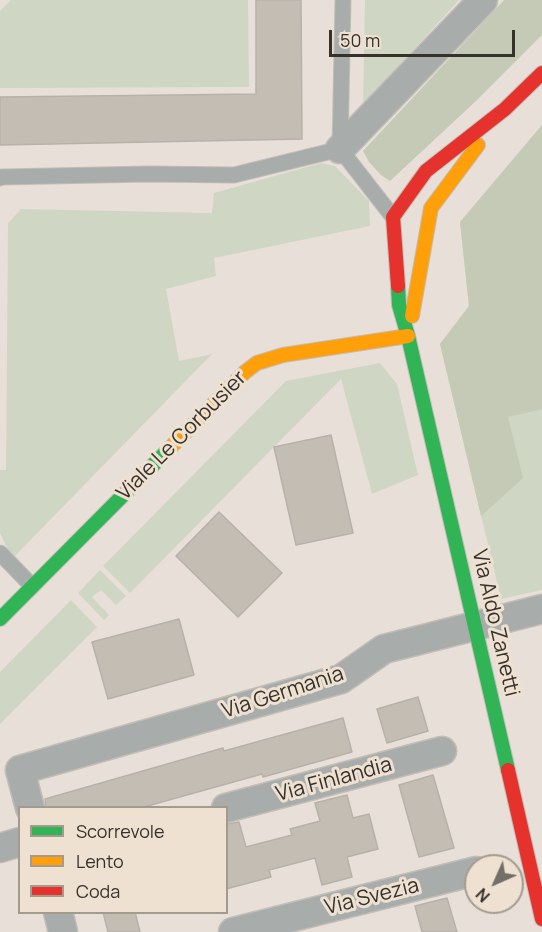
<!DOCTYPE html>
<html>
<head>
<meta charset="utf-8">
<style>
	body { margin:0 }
	#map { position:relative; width:542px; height:932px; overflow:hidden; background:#e8e0d8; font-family:Manrope,sans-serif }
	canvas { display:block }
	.legend { position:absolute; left:18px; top:806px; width:210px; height:108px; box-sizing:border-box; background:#eee1d2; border:2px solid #a49b8f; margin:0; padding:8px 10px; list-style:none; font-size:18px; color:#36312b }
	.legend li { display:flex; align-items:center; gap:12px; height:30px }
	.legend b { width:30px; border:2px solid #a49b8f }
	.north { position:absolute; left:464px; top:854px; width:60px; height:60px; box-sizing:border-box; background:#eee1d2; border:2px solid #a49b8f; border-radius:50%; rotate:225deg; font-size:16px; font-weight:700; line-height:24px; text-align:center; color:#36312b }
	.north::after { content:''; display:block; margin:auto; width:21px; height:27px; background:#746e68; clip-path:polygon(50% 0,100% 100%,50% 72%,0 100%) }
	.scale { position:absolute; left:329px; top:30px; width:186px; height:27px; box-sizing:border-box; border:3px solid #36312b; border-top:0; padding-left:8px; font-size:18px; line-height:21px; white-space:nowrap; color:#36312b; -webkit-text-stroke:4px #eee1d2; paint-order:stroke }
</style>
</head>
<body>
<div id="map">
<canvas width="542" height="932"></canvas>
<ul class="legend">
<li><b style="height:8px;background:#30b455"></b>Scorrevole</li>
<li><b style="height:8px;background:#ff9f0a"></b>Lento</li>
<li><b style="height:8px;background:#e5322d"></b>Coda</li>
</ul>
<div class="north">N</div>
<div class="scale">50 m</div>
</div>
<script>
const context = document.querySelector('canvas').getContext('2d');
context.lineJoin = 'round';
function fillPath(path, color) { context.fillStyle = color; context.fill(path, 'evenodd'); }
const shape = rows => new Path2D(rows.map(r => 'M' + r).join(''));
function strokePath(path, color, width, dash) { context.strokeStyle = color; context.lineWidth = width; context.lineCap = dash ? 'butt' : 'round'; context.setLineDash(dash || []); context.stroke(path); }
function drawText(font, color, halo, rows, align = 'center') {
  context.font = font + ' Manrope,sans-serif'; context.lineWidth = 6; context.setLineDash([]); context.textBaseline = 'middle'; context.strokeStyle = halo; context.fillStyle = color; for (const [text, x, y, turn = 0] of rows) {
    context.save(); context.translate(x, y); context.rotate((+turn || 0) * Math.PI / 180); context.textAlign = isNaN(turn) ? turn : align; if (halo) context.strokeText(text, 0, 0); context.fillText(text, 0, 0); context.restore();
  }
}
fillPath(shape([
	[11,0,248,0,249,87,0,88,0,11],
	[365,0,459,0,363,105],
	[542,125,542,590,501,599,440,344,469,306,460,222],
	[321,163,335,166,369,201,370,226,214,258,216,276,166,289,179,361,212,354,12,559,0,533,0,470,6,470,8,223,21,209,212,213,214,193],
	[380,363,397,384,418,475,372,494,341,379,130,593,103,566,286,381],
	[100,570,126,596,116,605,101,590,92,597,109,615,104,620,78,593],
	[71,600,97,627,0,724,0,672]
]), '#d0d6c4');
fillPath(shape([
	[504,0,542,0,542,35,476,101,390,181,381,175,369,162,363,151],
	[542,125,542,409,508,417,523,478,481,516,440,344,469,306,460,222]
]), '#c4cab6');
const building = shape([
	[256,0,301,0,302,139,0,145,0,97,256,94,256,0],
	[331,435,353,533,296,545,274,447,331,435],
	[219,512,282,573,238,617,176,556,219,512],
	[179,619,194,675,108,699,92,642,179,619],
	[418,697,428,731,387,743,377,709,418,697],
	[343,718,352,752,263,777,262,774,144,807,46,807,45,799,223,748,224,751,343,718],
	[433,775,454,848,419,857,399,785,433,775],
	[347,795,353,818,369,814,378,849,347,857,352,877,322,885,315,858,269,870,271,877,226,889,226,824,239,822,246,847,292,835,290,829,320,821,315,803,347,795],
	[447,898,457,932,422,932,415,906,447,898],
	[103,912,135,912,140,932,108,932,103,912]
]);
fillPath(building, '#c4bdb4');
strokePath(building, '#b7b1aa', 1.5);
const lane = shape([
	[343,0,340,149,393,217],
	[0,178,2,177,148,174,234,175,340,149],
	[0,553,32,586]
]);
const street = shape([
	[340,149,483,0],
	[30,808,20,770,341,679,384,649,542,609],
	[226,808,442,751],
	[0,848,20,842],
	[58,912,63,932],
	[233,932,476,871]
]);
const fast = shape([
	[398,286,399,305,408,336,508,770],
	[0,619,170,448]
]);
const slow = shape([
	[412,316,431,208,478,145],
	[170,448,245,372,257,363,283,355,408,336]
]);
const jam = shape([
	[398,286,393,217,426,171,505,109,542,73],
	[508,770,542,919]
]);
strokePath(lane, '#c3bdb7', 17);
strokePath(street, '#c3bdb7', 31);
strokePath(fast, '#c3bdb7', 16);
strokePath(slow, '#c3bdb7', 16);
strokePath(jam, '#c3bdb7', 16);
strokePath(lane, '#a8adab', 15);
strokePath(street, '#a8adab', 28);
strokePath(fast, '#30b455', 14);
strokePath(slow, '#ff9f0a', 14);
strokePath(jam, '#e5322d', 14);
drawText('21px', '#36312b', '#eee1d2', [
	["Viale Le Corbusier",182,436,-45],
	["Via Aldo Zanetti",495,623,77],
	["Via Germania",283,693,-18],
	["Via Finlandia",334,780,-15],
	["Via Svezia",372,897,-14]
]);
</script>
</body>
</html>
